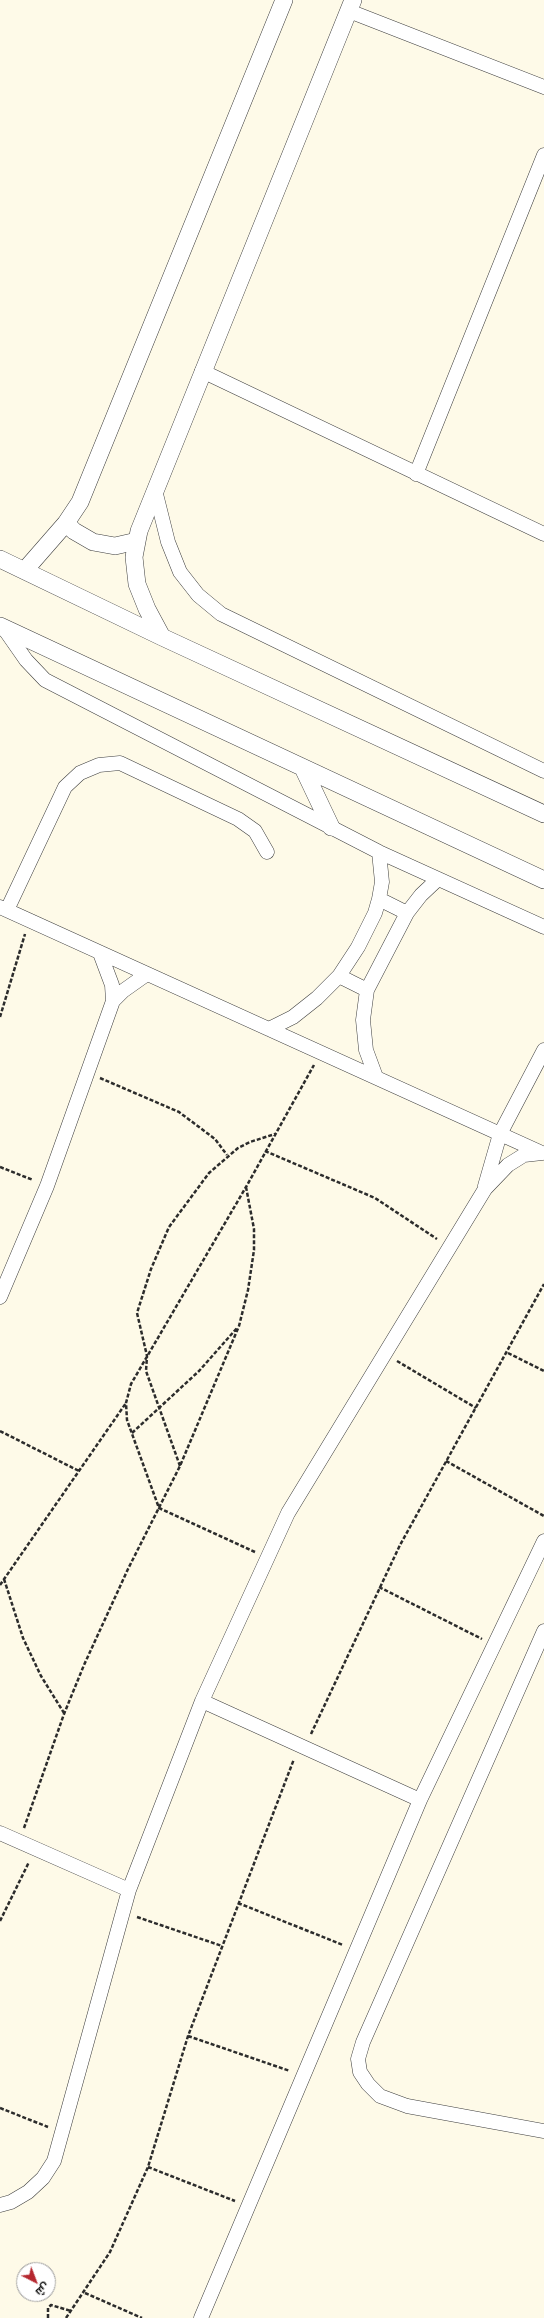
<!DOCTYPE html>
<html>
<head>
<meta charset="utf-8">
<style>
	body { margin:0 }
	#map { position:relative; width:544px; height:2318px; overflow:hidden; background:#fefae8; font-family:Literata,Cairo,serif }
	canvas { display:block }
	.north { position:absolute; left:16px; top:2262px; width:40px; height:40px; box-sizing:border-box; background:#fff; border:1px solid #9d9d9d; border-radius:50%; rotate:138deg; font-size:11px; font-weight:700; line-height:16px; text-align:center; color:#0a0a0a }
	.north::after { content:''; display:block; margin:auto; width:14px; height:18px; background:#b5272f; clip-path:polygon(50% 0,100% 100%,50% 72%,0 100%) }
</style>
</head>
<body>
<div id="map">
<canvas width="544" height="2318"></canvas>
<div class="north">ش</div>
</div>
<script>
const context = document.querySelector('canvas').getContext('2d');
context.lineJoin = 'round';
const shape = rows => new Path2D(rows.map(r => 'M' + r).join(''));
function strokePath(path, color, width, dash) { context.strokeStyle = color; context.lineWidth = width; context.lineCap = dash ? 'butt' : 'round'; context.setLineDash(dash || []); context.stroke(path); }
const minor = shape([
	[349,11,544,87],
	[202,371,544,534],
	[416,474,544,155],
	[155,490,168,542,180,572,198,595,221,614,544,771],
	[3,627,26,660,45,680,379,852,544,927],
	[379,899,407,913],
	[0,907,542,1153],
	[7,910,65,787,80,773,99,765,120,763,238,819,255,831,267,852],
	[339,976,367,990],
	[113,1001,123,991,147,974],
	[269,1029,293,1017,317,998,339,976,358,947,375,913,379,899,382,882,379,852],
	[376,1077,366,1050,363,1020,367,990,407,913,421,895,438,879],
	[485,1186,500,1134,544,1050],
	[0,1297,47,1186,113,1001,112,985,100,953],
	[544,1631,363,2042,358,2059,360,2072,368,2084,380,2096,407,2106,544,2131],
	[202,1701,420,1800],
	[0,1833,129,1890],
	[0,2205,11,2202,28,2192,43,2178,54,2161,129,1890,202,1701,288,1513,485,1189,508,1165,524,1155,542,1153],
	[201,2318,420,1800,544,1541]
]);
const tertiary = shape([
	[66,523,74,531,93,542,115,546,137,541],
	[0,559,162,637,544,814],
	[25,570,66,523,80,502,284,0],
	[0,626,544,880],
	[162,637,147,609,137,584,134,557,139,531,353,0],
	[303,768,331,827]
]);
strokePath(minor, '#3d3d3d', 15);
strokePath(tertiary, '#3d3d3d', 18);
strokePath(shape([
	[0,1017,25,934],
	[100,1078,179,1112,215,1139,227,1155],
	[265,1151,375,1198,437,1239],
	[0,1167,33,1180],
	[508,1353,544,1371],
	[397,1361,476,1408],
	[0,1431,79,1471],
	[132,1433,199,1371,237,1328],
	[446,1461,544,1516],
	[180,1466,146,1371,147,1356,137,1313,151,1269,169,1227,209,1173,238,1148,250,1142,275,1134],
	[255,1552,159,1508,127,1420,126,1403,131,1384,246,1187,314,1065],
	[4,1579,23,1638,41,1676,64,1713],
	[0,1585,126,1403],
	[379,1587,482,1639],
	[311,1734,400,1545,544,1284],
	[24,1828,64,1714,84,1665,128,1569,180,1466,239,1326,248,1290,254,1250,254,1229,246,1187],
	[238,1903,343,1945],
	[137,1917,222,1946],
	[0,1921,29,1862],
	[188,2036,290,2071],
	[0,2108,48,2127],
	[148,2167,235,2201],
	[85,2293,142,2318],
	[48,2318,48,2308,51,2305,71,2311],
	[66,2318,110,2252,148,2167,188,2036,294,1759]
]), '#2c2c2c', 2.5, [4, 2]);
strokePath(minor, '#fff', 14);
strokePath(tertiary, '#fff', 17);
</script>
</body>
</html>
